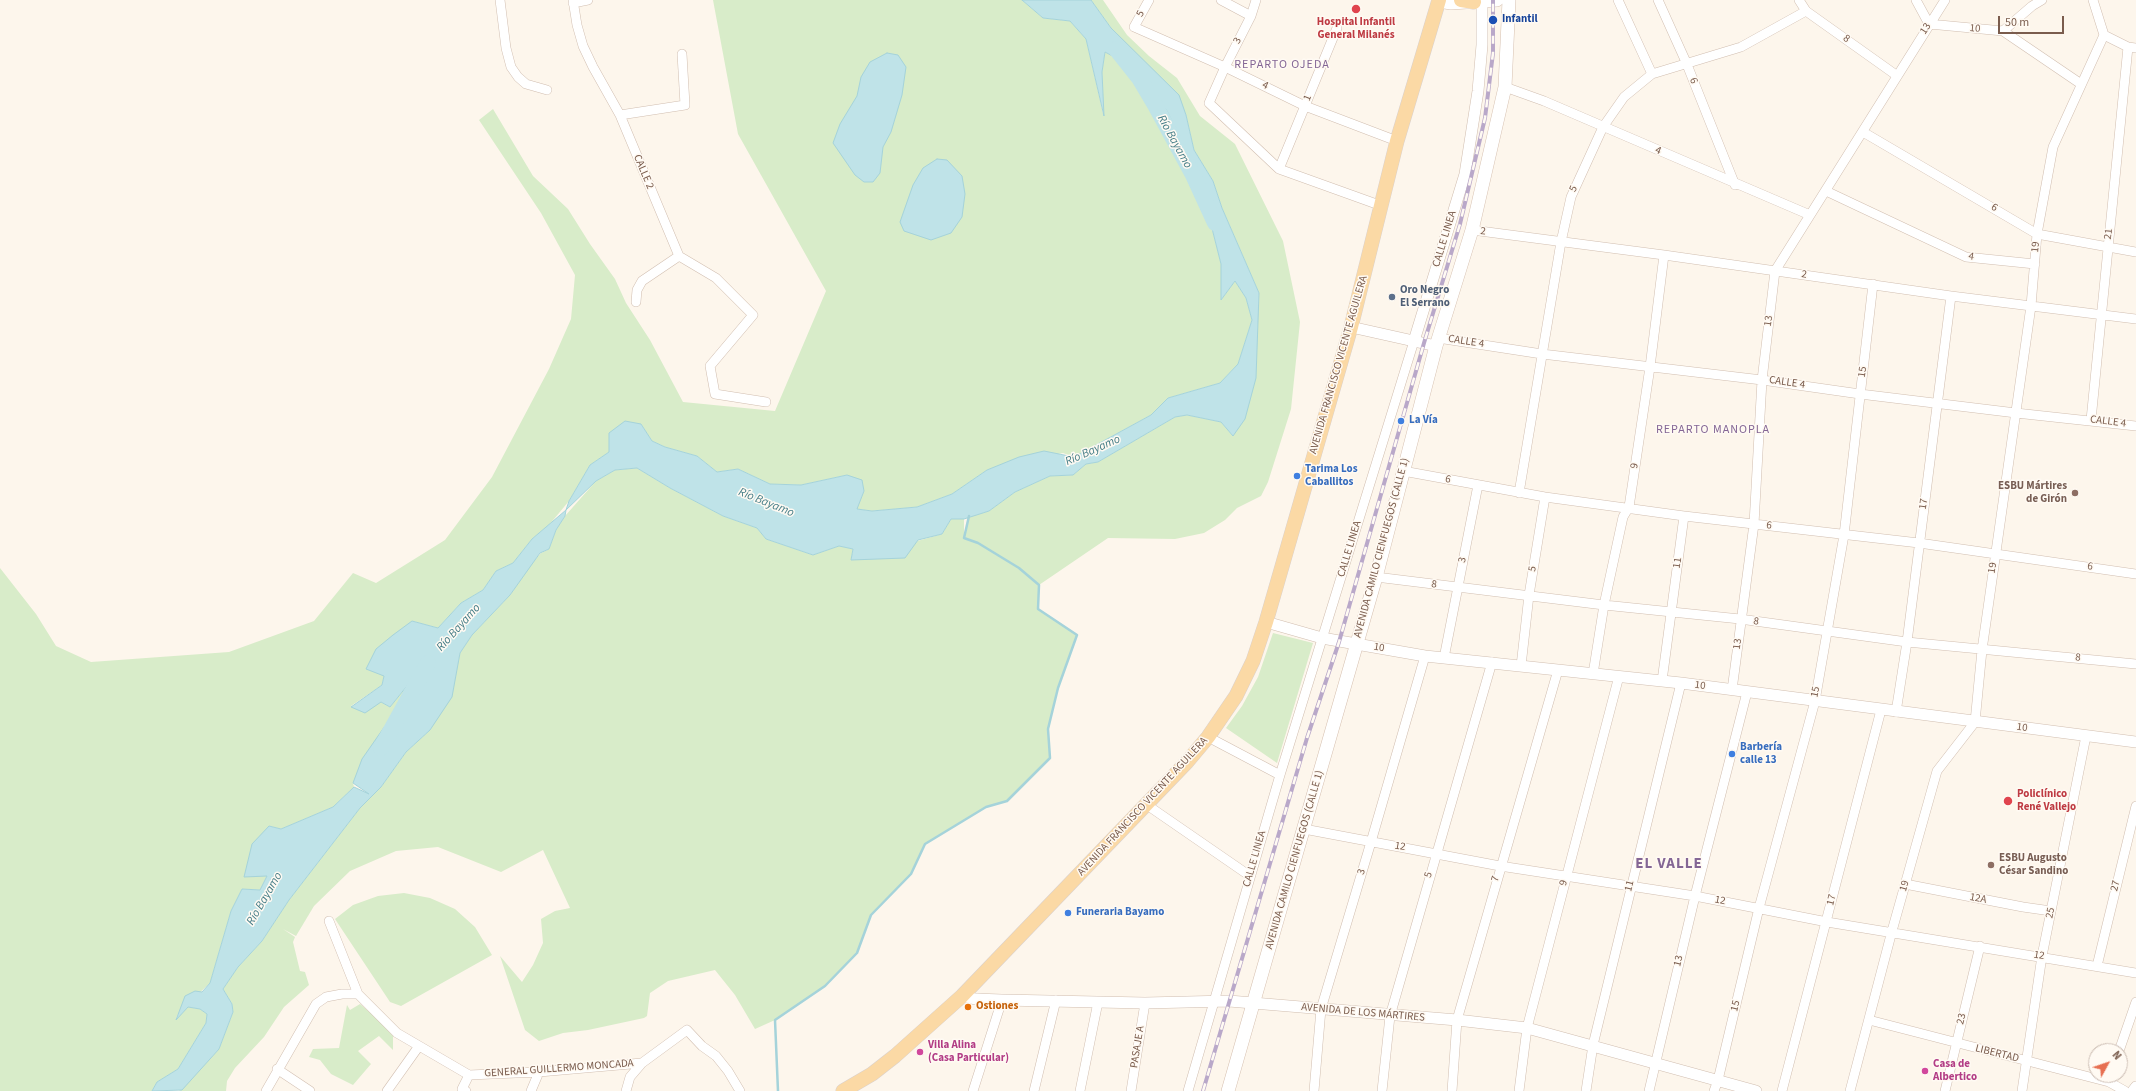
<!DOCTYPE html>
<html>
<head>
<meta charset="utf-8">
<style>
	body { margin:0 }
	#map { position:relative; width:2136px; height:1091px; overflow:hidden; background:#fdf6ec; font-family:"Source Sans 3",sans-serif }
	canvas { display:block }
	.north { position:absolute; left:2088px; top:1043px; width:40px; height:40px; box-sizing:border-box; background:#fffaf3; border:1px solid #cabbb1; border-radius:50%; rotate:50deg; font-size:11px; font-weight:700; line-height:16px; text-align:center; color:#7a5c4d }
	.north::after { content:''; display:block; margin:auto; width:14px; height:18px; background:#e76f51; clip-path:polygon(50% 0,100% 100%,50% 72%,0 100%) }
	.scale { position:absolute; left:1998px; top:16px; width:66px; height:18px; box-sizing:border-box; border:2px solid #7a5c4d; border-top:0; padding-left:5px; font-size:12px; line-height:14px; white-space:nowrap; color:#7a5c4d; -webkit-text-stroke:3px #fffaf3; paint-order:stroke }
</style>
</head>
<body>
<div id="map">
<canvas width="2136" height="1091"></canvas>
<div class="north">N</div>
<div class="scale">50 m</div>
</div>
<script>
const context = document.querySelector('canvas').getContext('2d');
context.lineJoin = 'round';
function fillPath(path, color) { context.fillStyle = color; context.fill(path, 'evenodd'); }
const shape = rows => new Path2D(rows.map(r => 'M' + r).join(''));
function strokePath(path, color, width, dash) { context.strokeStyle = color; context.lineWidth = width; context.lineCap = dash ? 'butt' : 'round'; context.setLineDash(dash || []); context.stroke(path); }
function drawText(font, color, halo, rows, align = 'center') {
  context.font = font + ' "Source Sans 3",sans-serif'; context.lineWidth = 3; context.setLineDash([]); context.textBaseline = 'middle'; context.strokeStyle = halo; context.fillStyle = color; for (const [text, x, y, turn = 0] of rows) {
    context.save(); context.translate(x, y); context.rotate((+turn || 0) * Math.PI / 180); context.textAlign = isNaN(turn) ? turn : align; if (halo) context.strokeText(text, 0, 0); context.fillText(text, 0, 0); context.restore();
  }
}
fillPath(shape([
	[713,0,1022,0,1043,18,1070,21,1086,39,1103,113,1102,72,1105,52,1137,69,1167,111,1199,177,1221,264,1221,300,1235,281,1246,298,1252,320,1238,364,1220,383,1168,398,1151,415,1074,457,1063,453,987,470,952,494,917,507,872,511,856,509,864,491,847,475,801,485,770,484,738,469,717,472,697,456,665,447,652,441,641,424,609,433,609,452,590,465,569,501,549,525,532,539,513,563,496,571,483,590,461,603,438,628,412,621,384,676,382,685,351,706,381,702,390,707,411,681,418,682,392,731,385,726,353,783,354,787,333,807,281,829,269,826,267,876,260,890,242,889,231,911,210,983,180,1011,176,1018,188,1007,200,1009,207,1014,206,1023,178,1069,157,1082,152,1091,0,1091,0,568,36,614,56,646,91,662,229,652,314,621,353,573,376,583,445,540,492,477,549,369,571,319,575,275,541,213,479,120,493,109,533,176,568,209,590,244,615,279,626,303,650,340,683,402,775,411,826,291,738,134],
	[1091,0,1103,0,1127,35,1149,56,1177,78,1200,116,1235,144,1283,241,1300,322,1291,409,1268,482,1261,496,1237,508,1225,520,1204,533,1175,539,1108,538,1039,585,1038,609,1077,635,1058,688,1048,729,1050,758,1007,801,986,807,925,844,911,874,871,915,857,953,825,986,775,1020,755,1029,735,995,715,970,668,981,650,993,647,1016,644,1018,588,1030,563,1033,539,1041,525,1030,500,956,522,982,533,965,543,943,541,919,555,911,570,908,543,850,501,872,438,847,396,851,350,871,314,906,296,936,283,929,295,937,293,942,300,971,305,972,309,985,284,1007,264,1037,235,1068,227,1081,226,1091,179,1091,219,1049,233,1012,232,1004,223,989,238,967,262,941,289,900,360,808,381,787,406,752,430,730,454,680,460,653,472,635,510,595,530,565,541,553,549,549,556,530,565,516,596,481,615,470,637,468,670,488,723,516,757,528,766,539,813,555,839,546,853,549,851,560,942,534,951,519,964,519,964,536,968,517,989,511,1015,492,1050,476,1073,475,1086,464,1098,462,1175,417,1187,415,1221,422,1233,436,1257,336,1259,293,1222,208,1213,181,1194,150,1186,115,1111,28],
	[1273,633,1313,643,1277,763,1226,728,1242,706,1258,677],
	[404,893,430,898,455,909,475,927,492,955,401,1006,390,1002,335,919,353,905,378,896],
	[360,1004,378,1019,393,1036,393,1050,379,1036,358,1051,371,1064,353,1085,331,1074,320,1060,309,1057,313,1049,339,1048,347,1005,350,1010]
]), '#d8ecc9');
const water = shape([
	[1022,0,1091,0,1111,28,1179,95,1186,115,1194,150,1213,181,1222,208,1259,293,1256,378,1245,419,1233,436,1221,422,1187,415,1175,417,1098,462,1086,464,1073,475,1050,476,1015,492,989,511,964,519,951,519,942,534,918,540,905,558,851,560,853,549,839,546,813,555,766,539,757,528,723,516,670,488,637,468,615,470,596,481,566,510,565,516,556,530,549,549,540,553,510,595,472,635,460,653,452,697,430,730,406,752,381,787,360,808,289,900,262,941,238,967,223,989,232,1004,233,1012,219,1049,182,1090,152,1091,157,1082,178,1069,206,1023,207,1014,200,1009,188,1007,176,1020,185,996,195,991,202,992,210,983,231,911,242,889,260,890,267,876,244,877,252,844,269,826,281,829,333,807,354,787,369,794,353,783,362,759,385,726,392,730,418,682,411,681,390,707,381,702,365,713,351,707,382,685,384,676,366,669,376,649,393,635,412,621,438,628,461,603,483,590,496,571,513,563,532,539,566,510,569,501,590,465,609,452,609,433,625,421,641,424,652,441,665,447,697,456,717,472,738,469,770,484,801,485,847,475,862,480,864,491,857,509,872,511,917,507,952,494,987,470,1019,457,1044,451,1074,457,1151,415,1168,398,1220,383,1238,364,1252,320,1246,298,1235,281,1221,300,1221,264,1199,177,1167,111,1137,69,1105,52,1102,72,1104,116,1086,39,1070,21,1043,18,1022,0],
	[887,53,898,55,906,67,902,95,891,132,883,147,880,173,873,182,864,182,855,175,833,143,840,124,857,96,861,77,870,62,887,53],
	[937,159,947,160,962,176,965,194,962,217,951,233,931,240,904,231,900,222,913,185,923,168,937,159]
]);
fillPath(water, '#bfe3e8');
strokePath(water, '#a5d3da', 1);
strokePath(shape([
	[778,1091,775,1020,825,986,857,953,871,915,911,874,925,844,986,807,1007,801,1050,758,1048,729,1058,688,1077,635,1038,609,1039,585,1019,568,978,543,964,538,969,516]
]), '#a5d3da', 2.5);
strokePath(shape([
	[1116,49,1139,78,1155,105,1193,175,1215,223],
	[381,748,428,663]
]), '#bfe3e8', 16);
const minor = shape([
	[500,0,506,48,511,67,518,77,526,84,547,90],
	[573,0,577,25,583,46,593,67,620,115,679,256,716,278,753,315,710,366,715,394,766,402],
	[1149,0,1134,27,1225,67,1305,106,1397,141],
	[1221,0,1251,16],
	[1256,0,1251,16,1225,67,1209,103,1279,169,1382,206],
	[1618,0,1652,74],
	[1658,0,1686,62,1735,185],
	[1799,0,1806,11,1896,75],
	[1916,0,1929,24,2003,31,2081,84],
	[2093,0,2104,35,2128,47,2136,48],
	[573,3,588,0],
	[2003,31,2032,6,2042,0],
	[1505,87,1544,101,1810,215],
	[620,115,685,105,682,54],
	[1863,132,2037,234,2136,252],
	[1279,169,1337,28],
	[1826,191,1966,257,2035,264],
	[1472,230,1664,255,1951,296,2136,319],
	[636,302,637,290,642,281,679,256],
	[1438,338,1542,354,1762,380,1860,394,2016,413,2136,426],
	[2091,420,2128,47],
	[1403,471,1545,497,1684,516,1919,543,2136,574],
	[1519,493,1561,242,1571,197,1603,127,1624,97,1652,74,1741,47,1806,11],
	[1376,577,1604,605,1740,619,1907,642,2136,664],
	[1444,658,1478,485],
	[1521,666,1529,595,1545,497],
	[1593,674,1604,605,1623,517,1629,507,1650,367,1664,255],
	[1662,681,1684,516],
	[1732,690,1754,524,1762,380,1775,271,1945,0],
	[1896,712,1907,642,1951,296],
	[1208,737,1280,775],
	[1147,805,1250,876],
	[1304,829,1500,866,1695,896,1827,922,2136,973],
	[1905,884,2023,907,2051,911],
	[329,921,358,994,397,1033,469,1075,462,1089,466,1091],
	[2097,966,2136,806],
	[1869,1020,2109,1082,2125,1091],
	[2119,1051,2136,1002],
	[277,1069,310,1091],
	[469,1075,539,1072,642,1063,687,1030,702,1046,716,1056,728,1071,740,1091],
	[266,1091,316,1004,326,997,342,994,358,994],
	[387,1091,419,1046],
	[531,1091,539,1072],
	[626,1091,630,1077,642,1063],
	[973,1091,1002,1000],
	[1034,1091,1056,1000],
	[1080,1091,1098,1002],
	[1131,1091,1145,1003],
	[1188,1091,1280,775,1414,341],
	[1314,1091,1321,1009,1371,842,1425,656],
	[1382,1091,1390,1016,1492,662],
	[1452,1091,1457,1020,1558,670],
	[1519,1091,1527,1028,1619,676],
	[1586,1091,1593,1045,1681,683],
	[1649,1091,1695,896,1747,692],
	[1714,1091,1718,1080,1759,908,1815,701,1844,535,1873,284],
	[1782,1091,1881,710],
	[1850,1091,1892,931,1937,771,1975,722,1982,650,2031,306,2037,234,2053,147,2104,35],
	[1945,1091,1980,946],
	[2022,1091,2042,956,2086,736]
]);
const tertiary = shape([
	[1351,327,1436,346],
	[1414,341,1465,174,1478,91,1482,45,1482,2],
	[1266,622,1322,638,1425,656,1681,683,2136,742],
	[962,996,975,999,1002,1000,1145,1003,1229,1001,1457,1020,1527,1028,1756,1091],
	[2133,1091,2136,1087]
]);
const secondary = shape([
	[1439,1,1451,3,1497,0],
	[1228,1091,1376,577,1436,346,1472,230,1505,87,1509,0]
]);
const primary = shape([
	[1461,0,1474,2],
	[843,1091,872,1074,895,1056,962,996,1187,762,1208,737,1236,696,1253,661,1266,622,1351,327,1397,141,1439,0]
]);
strokePath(minor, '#d1beb0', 10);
strokePath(tertiary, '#d1beb0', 12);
strokePath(secondary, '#d6c0b0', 14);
strokePath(primary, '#dad1cd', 15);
strokePath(minor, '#fff', 9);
strokePath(tertiary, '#fff', 11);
strokePath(secondary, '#fff', 13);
strokePath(primary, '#fbd9a5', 14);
const rail = shape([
	[1203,1091,1307,738,1339,642,1424,343,1460,224,1485,118,1493,53,1493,0]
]);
strokePath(rail, '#b9a8c9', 4);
strokePath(rail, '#fffaf3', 2.5, [8]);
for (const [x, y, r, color] of [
	[1356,9,5,"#e0444e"],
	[1493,20,5,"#1a4fb4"],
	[1392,297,4,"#5c6f8a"],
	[1401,421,4,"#3f7fe0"],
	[1297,476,4,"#3f7fe0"],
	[2075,493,4,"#8d6e63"],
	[1732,754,4,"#3f7fe0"],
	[2008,801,5,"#e0444e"],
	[1991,865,4,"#8d6e63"],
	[1068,913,4,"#3f7fe0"],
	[968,1007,4,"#e8710a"],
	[920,1052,4,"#d1479c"],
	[1925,1071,4,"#d1479c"]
]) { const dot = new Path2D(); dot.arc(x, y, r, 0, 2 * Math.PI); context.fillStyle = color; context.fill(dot); strokePath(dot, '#fffaf3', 1.5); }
drawText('11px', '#7a5c4d', '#fffaf3', [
	["5",1141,14,-61],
	["13",1926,29,-57],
	["10",1975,29,5],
	["8",1846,39,35],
	["3",1238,41,-62],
	["6",1693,81,68],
	["4",1265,86,26],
	["1",1308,98,-68],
	["4",1658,151,23],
	["CALLE 2",643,172,67],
	["5",1574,189,-65],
	["6",1994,208,30],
	["2",1483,232,7],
	["21",2109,234,-84],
	["CALLE LINEA",1445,239,-73],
	["19",2036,247,-85],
	["4",1971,257,10],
	["2",1804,275,8],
	["13",1769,321,-83],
	["CALLE 4",1466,342,9],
	["AVENIDA FRANCISCO VICENTE AGUILERA",1339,365,-74],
	["15",1863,372,-83],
	["CALLE 4",1787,383,8],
	["CALLE 4",2108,422,7],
	["9",1635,466,-81],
	["6",1448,480,11],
	["17",1924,504,-83],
	["6",1769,526,7],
	["AVENIDA CAMILO CIENFUEGOS (CALLE 1)",1382,548,-75],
	["CALLE LINEA",1350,549,-73],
	["3",1463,560,-78],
	["11",1678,563,-82],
	["6",2090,567,8],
	["19",1993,568,-82],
	["5",1533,569,-81],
	["8",1434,585,7],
	["8",1756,622,8],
	["13",1738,644,-84],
	["10",1379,648,9],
	["8",2078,658,5],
	["10",1700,686,7],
	["15",1816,692,-79],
	["10",2022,728,7],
	["AVENIDA FRANCISCO VICENTE AGUILERA",1143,807,-47],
	["12",1400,847,10],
	["CALLE LINEA",1255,859,-74],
	["AVENIDA CAMILO CIENFUEGOS (CALLE 1)",1295,860,-74],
	["3",1362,872,-73],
	["5",1429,875,-74],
	["7",1496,879,-74],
	["9",1564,883,-76],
	["11",1630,886,-76],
	["19",1905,886,-74],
	["27",2116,886,-77],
	["12A",1978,899,11],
	["17",1832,900,-76],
	["12",1720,901,11],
	["25",2051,913,-79],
	["12",2039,956,10],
	["13",1679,961,-76],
	["15",1736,1006,-76],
	["AVENIDA DE LOS MÁRTIRES",1363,1013,5],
	["23",1962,1019,-76],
	["PASAJE A",1138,1047,-81],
	["LIBERTAD",1997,1054,14],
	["GENERAL GUILLERMO MONCADA",559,1069,-4]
]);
drawText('bold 11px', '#164399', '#fffaf3', [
	["Infantil",1502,20]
], 'left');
drawText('bold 11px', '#be3a42', '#fffaf3', [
	["Hospital Infantil",1356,23],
	["General Milanés",1356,36],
	["Policlínico",2017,795,"left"],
	["René Vallejo",2017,808,"left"]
]);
drawText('bold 11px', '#4e5e75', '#fffaf3', [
	["Oro Negro",1400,291],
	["El Serrano",1400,304]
], 'left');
drawText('bold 11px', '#366cbe', '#fffaf3', [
	["La Vía",1409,421],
	["Tarima Los",1305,470],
	["Caballitos",1305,483],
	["Barbería",1740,748],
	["calle 13",1740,761],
	["Funeraria Bayamo",1076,913]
], 'left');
drawText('bold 11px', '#785e54', '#fffaf3', [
	["ESBU Mártires",2067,487],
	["de Girón",2067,500],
	["ESBU Augusto",1999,859,"left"],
	["César Sandino",1999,872,"left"]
], 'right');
drawText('bold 11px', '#c56008', '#fffaf3', [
	["Ostiones",976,1007]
], 'left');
drawText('bold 11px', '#b23c85', '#fffaf3', [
	["Villa Alina",928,1046],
	["(Casa Particular)",928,1059],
	["Casa de",1933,1065],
	["Albertico",1933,1078]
], 'left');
context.letterSpacing = '1px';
drawText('12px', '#846695', '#fffaf3', [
	["REPARTO OJEDA",1282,65],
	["REPARTO MANOPLA",1713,430]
]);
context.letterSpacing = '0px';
drawText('italic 12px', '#437c86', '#fffaf3', [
	["Río Bayamo",1174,142,61],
	["Río Bayamo",1093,451,-24],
	["Río Bayamo",766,503,22],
	["Río Bayamo",459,628,-48],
	["Río Bayamo",265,899,-60]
]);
context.letterSpacing = '1px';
drawText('bold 15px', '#846695', '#fffaf3', [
	["EL VALLE",1669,865]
]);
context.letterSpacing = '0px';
</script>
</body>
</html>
